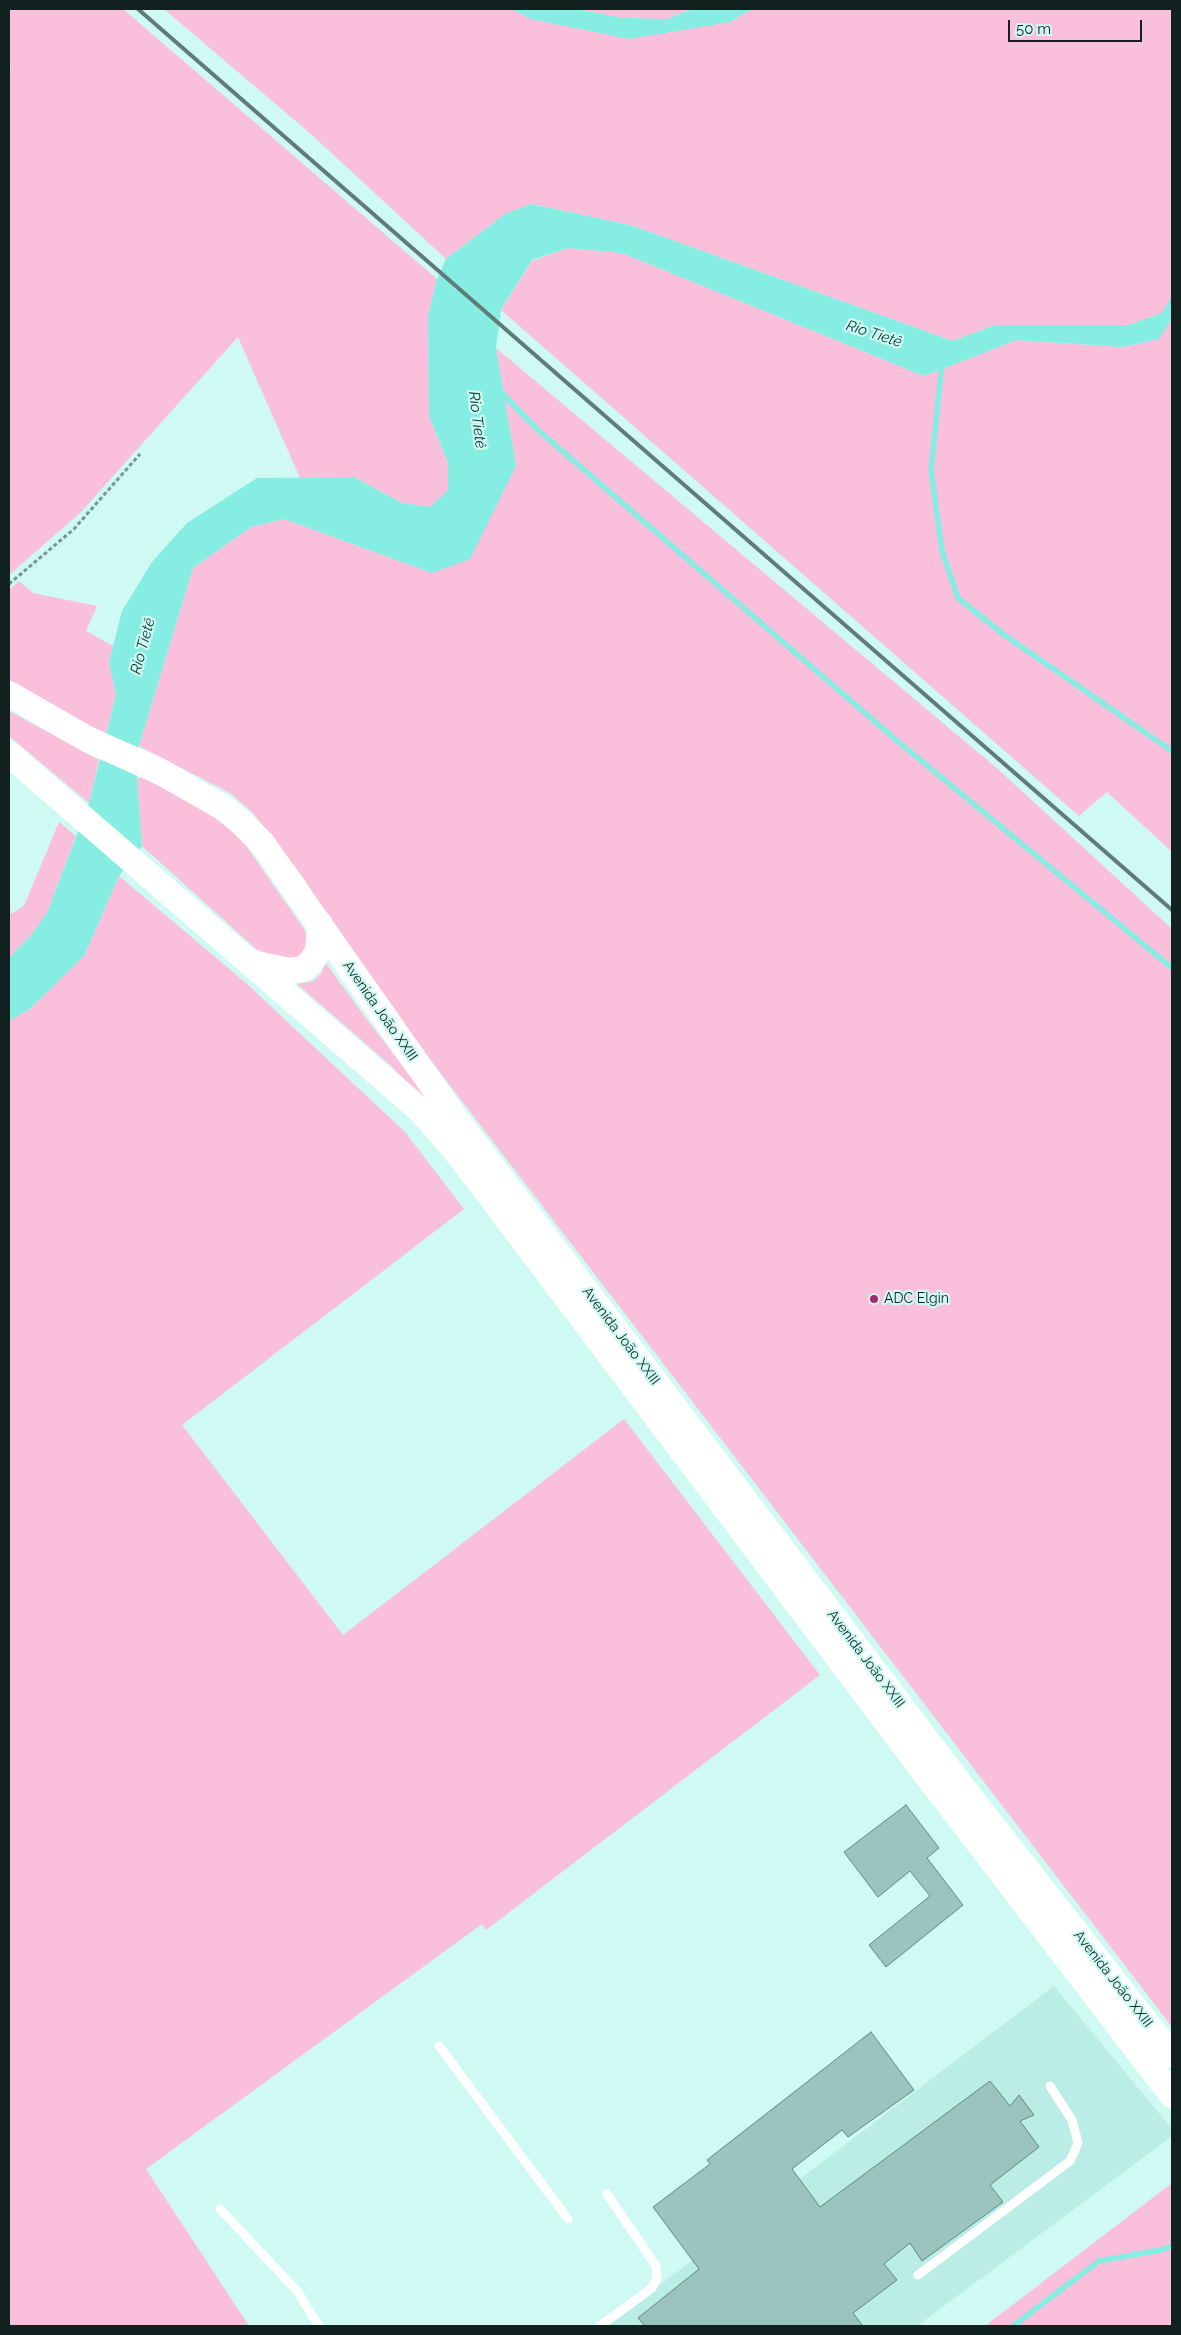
<!DOCTYPE html>
<html>
<head>
<meta charset="utf-8">
<style>
	body { margin:0 }
	#map { position:relative; width:1181px; height:2335px; overflow:hidden; background:#cff9f3; font-family:Raleway,sans-serif }
	canvas { display:block }
	.frame { position:absolute; inset:0; border:10px solid #11211f; pointer-events:none }
	.scale { position:absolute; left:1008px; top:20px; width:134px; height:22px; box-sizing:border-box; border:2px solid #11211f; border-top:0; padding-left:6px; font-size:15px; line-height:18px; white-space:nowrap; color:#11211f; -webkit-text-stroke:4px #cff9f3; paint-order:stroke }
</style>
</head>
<body>
<div id="map">
<canvas width="1181" height="2335"></canvas>
<div class="frame"></div>
<div class="scale">50 m</div>
</div>
<script>
const context = document.querySelector('canvas').getContext('2d');
context.lineJoin = 'round';
function fillPath(path, color) { context.fillStyle = color; context.fill(path, 'evenodd'); }
const shape = rows => new Path2D(rows.map(r => 'M' + r).join(''));
function strokePath(path, color, width, dash) { context.strokeStyle = color; context.lineWidth = width; context.lineCap = dash ? 'butt' : 'round'; context.setLineDash(dash || []); context.stroke(path); }
function drawText(font, color, halo, rows, align = 'center') {
  context.font = font + ' Raleway,sans-serif'; context.lineWidth = 4.5; context.setLineDash([]); context.textBaseline = 'middle'; context.strokeStyle = halo; context.fillStyle = color; for (const [text, x, y, turn = 0] of rows) {
    context.save(); context.translate(x, y); context.rotate((+turn || 0) * Math.PI / 180); context.textAlign = isNaN(turn) ? turn : align; if (halo) context.strokeText(text, 0, 0); context.fillText(text, 0, 0); context.restore();
  }
}
fillPath(shape([
	[1054,1986,1172,2129,1172,2136,917,2326,606,2326]
]), '#baede6');
fillPath(shape([
	[9,9,123,9,437,279,428,316,429,416,448,463,449,490,430,507,402,503,354,477,300,478,238,337,80,513,9,575,9,68,11,65,9,63],
	[164,9,511,9,531,19,730,22,752,9,1172,9,1172,295,1163,313,1128,325,995,325,953,341,630,225,532,204,505,214,446,259,312,135],
	[576,9,693,9,666,19,623,18],
	[568,248,622,253,924,376,1017,340,1123,347,1159,339,1172,318,1172,852,1107,792,1079,816,501,310,532,261],
	[496,348,999,770,1172,929,1172,2027,366,976,303,877,252,812,230,793,139,746,193,568,251,527,284,519,432,573,516,466],
	[19,581,33,593,97,606,86,631,113,646,109,662,116,695,106,734,31,695,9,679,9,590],
	[9,711,99,760,89,803,9,736],
	[141,777,203,809,240,837,306,932,310,944,297,963,271,957,255,948,142,846,137,779],
	[59,822,76,836,47,913,31,935,9,958,9,915,24,906],
	[119,876,246,983,405,1132,464,1209,182,1425,343,1635,624,1419,820,1675,486,1930,482,1924,146,2169,249,2326,9,2326,9,1021,31,1008,84,956],
	[325,962,365,1017,440,1115,390,1065,297,984,313,981,321,974],
	[1172,2183,1172,2326,985,2326]
]), '#fabfda');
fillPath(shape([
	[511,9,576,9,623,18,666,19,693,9,752,9,730,22,629,39,531,19],
	[531,204,630,225,953,341,995,325,1128,325,1162,313,1172,295,1172,318,1159,339,1123,347,1017,340,924,376,622,253,568,248,532,260,501,310,496,348,516,466,470,559,432,573,284,519,251,527,193,568,139,746,137,779,142,846,119,876,84,956,31,1008,9,1021,9,958,31,935,47,913,89,803,116,695,109,662,122,611,152,562,187,523,257,478,354,477,402,503,430,507,448,490,448,463,429,416,428,316,437,279,446,259,505,214]
]), '#85ede2');
strokePath(shape([
	[942,363,931,470,942,551,958,598,1003,634,1172,751],
	[499,390,538,430,895,739,1172,968],
	[1013,2326,1099,2261,1161,2250,1172,2246]
]), '#85ede2', 5.5);
const building = shape([
	[906,1805,939,1848,927,1858,963,1905,886,1967,869,1945,930,1896,910,1871,878,1897,844,1852,906,1805],
	[871,2032,914,2090,848,2137,842,2130,792,2169,820,2207,990,2081,1010,2106,1019,2095,1034,2115,1020,2121,1039,2147,990,2185,1003,2202,922,2261,910,2243,884,2264,897,2280,853,2313,863,2326,645,2326,638,2318,699,2269,653,2207,710,2164,707,2160,871,2032]
]);
fillPath(building, '#9cc4bf');
strokePath(building, '#618883', 1);
strokePath(shape([
	[9,584,74,529,140,454]
]), '#789692', 3, [4, 2.5]);
strokePath(shape([
	[439,2046,568,2219],
	[220,2209,297,2291,319,2326],
	[918,2275,1070,2161,1078,2143,1072,2120,1050,2086],
	[600,2326,652,2288,657,2278,656,2266,607,2194]
]), '#fff', 9);
strokePath(shape([
	[9,694,89,740,161,772,224,808,242,823,262,843,456,1119,966,1792,1172,2055],
	[9,754,420,1110,455,1150,501,1210,922,1769,1172,2095],
	[252,963,289,971,303,969,312,961,318,951,320,924]
]), '#fff', 26);
strokePath(shape([
	[138,9,1172,910]
]), '#617c78', 4);
for (const [x, y, r, color] of [
	[874,1299,5,"#a92673"]
]) { const dot = new Path2D(); dot.arc(x, y, r, 0, 2 * Math.PI); context.fillStyle = color; context.fill(dot); strokePath(dot, '#cff9f3', 2); }
drawText('14px', '#11211f', '#cff9f3', [
	["Avenida João XXIII",380,1011,55],
	["Avenida João XXIII",621,1336,53],
	["Avenida João XXIII",866,1659,53],
	["Avenida João XXIII",1113,1979,52]
]);
drawText('14px', '#11211f', '#cff9f3', [
	["ADC Elgin",884,1299]
], 'left');
drawText('italic 15px', '#023632', '#cff9f3', [
	["Rio Tietê",874,334,18],
	["Rio Tietê",477,420,83],
	["Rio Tietê",143,646,-75]
]);
</script>
</body>
</html>
